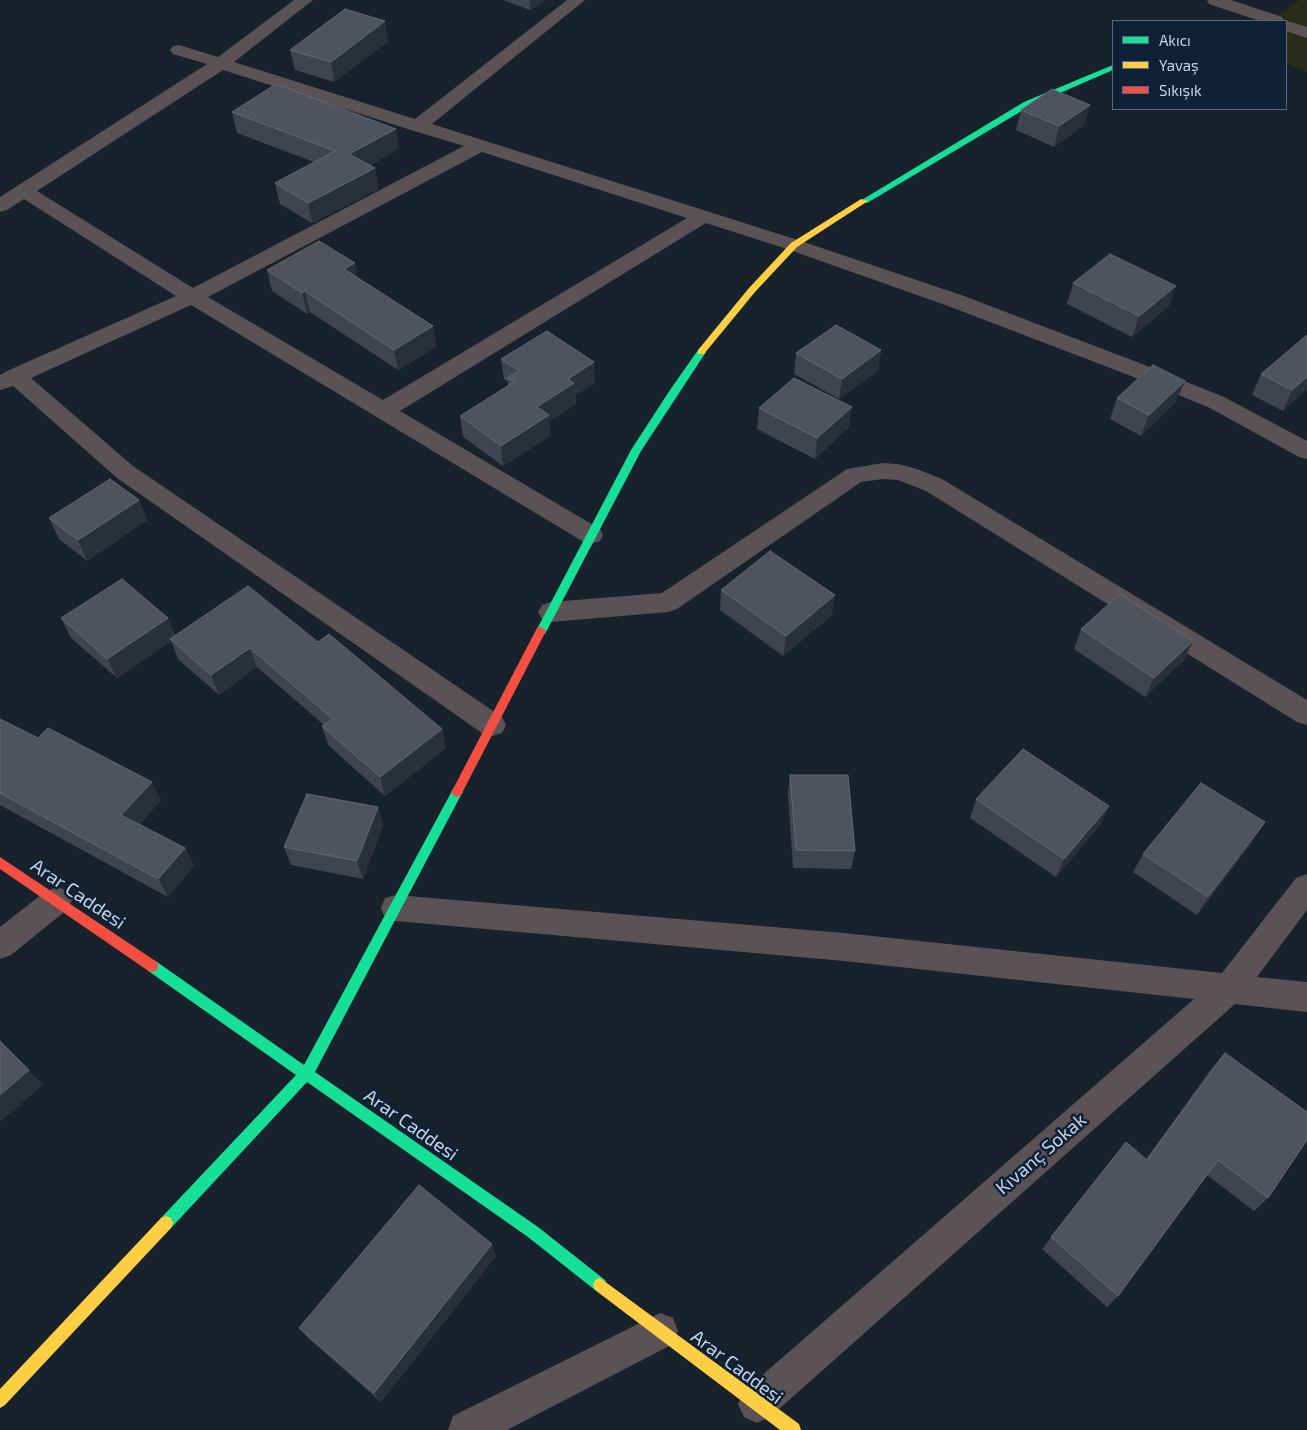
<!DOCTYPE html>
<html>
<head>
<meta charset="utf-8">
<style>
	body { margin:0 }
	#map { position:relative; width:1307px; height:1430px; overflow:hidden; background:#17222d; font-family:"Exo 2",sans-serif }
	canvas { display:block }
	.legend { position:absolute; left:1112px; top:20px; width:175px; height:90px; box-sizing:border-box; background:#0e2136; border:1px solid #58697b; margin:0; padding:6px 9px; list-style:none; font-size:15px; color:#c8d4e3 }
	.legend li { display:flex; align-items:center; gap:10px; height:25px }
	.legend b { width:25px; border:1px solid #58697b }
</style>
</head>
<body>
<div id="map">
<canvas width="1307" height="1430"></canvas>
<ul class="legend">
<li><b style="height:6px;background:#16e098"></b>Akıcı</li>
<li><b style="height:6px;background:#ffcf43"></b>Yavaş</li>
<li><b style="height:6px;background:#f24e42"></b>Sıkışık</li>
</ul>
</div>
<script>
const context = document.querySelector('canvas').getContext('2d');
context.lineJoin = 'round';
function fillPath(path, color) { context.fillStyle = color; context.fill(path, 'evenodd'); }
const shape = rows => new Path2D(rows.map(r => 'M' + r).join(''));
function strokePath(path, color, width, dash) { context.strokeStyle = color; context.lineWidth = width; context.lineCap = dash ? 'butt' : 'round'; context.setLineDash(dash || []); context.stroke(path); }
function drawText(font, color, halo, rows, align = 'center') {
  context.font = font + ' "Exo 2",sans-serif'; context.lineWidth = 5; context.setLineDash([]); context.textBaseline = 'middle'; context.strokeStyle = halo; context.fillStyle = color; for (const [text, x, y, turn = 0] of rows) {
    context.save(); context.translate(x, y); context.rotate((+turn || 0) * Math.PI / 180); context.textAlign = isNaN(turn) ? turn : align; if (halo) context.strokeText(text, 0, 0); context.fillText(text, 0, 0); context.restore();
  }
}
fillPath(shape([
	[1300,0,1307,0,1307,72,1286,63,1286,21,1268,21]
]), '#282c19');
fillPath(shape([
	[294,0,313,0,234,62,415,119,567,0,585,0,432,124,801,241,964,296,1142,364,1224,397,1307,441,1307,459,1299,457,1208,407,1126,374,948,306,787,249,706,223,400,411,600,529,603,535,600,541,591,544,582,541,191,305,31,378,133,466,502,717,506,725,502,733,492,736,482,733,117,478,13,386,0,390,0,375,7,371,176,296,24,199,7,210,0,212,0,197,207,64,173,54,170,50,173,46,179,45,218,57,294,0],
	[223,70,411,130,464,146,193,288,37,191,223,70],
	[482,152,687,218,383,400,208,297,482,152],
	[1207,0,1231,0,1282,17,1284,20,1307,27,1307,38,1286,31,1286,21,1260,21,1209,4,1207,0],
	[883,463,898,464,917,469,942,479,1307,700,1307,725,1297,722,926,491,898,480,883,479,861,482,677,609,668,612,551,622,542,619,538,612,542,605,551,602,662,593,847,469,883,463],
	[1307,874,1307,910,1257,977,1307,982,1307,1012,1235,1004,770,1417,757,1423,744,1417,738,1404,744,1391,1194,999,844,961,396,921,385,918,381,908,385,898,396,895,844,933,1222,973,1296,878,1307,874],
	[57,887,68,891,72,900,68,909,11,955,0,959,0,927,46,891,57,887],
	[660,1313,673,1318,678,1331,673,1344,507,1430,448,1430,453,1416,660,1313]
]), '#5a5254');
fillPath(shape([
	[1113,65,1113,70,1030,106,867,203,860,201,1024,102,1113,65],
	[701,349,706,352,641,451,545,634,537,634,536,631,631,450,670,390,698,350,701,349],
	[457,787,461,789,463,792,461,795,315,1072,538,1227,605,1280,607,1285,605,1290,600,1292,595,1290,528,1237,307,1082,171,1228,166,1230,161,1228,159,1223,161,1218,296,1075,147,970,146,966,147,962,152,960,157,962,304,1065,453,789,457,787]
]), '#16e098');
fillPath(shape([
	[861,199,868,201,797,247,755,292,704,354,698,354,698,350,749,288,791,243,861,199],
	[166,1216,171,1218,173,1223,171,1228,5,1405,0,1408,0,1389,161,1218,166,1216],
	[600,1278,799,1424,801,1430,780,1430,595,1290,593,1285,595,1280,600,1278]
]), '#ffcf43');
fillPath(shape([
	[541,627,546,631,461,795,457,797,453,795,451,792,453,789,537,628,541,627],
	[0,857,157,962,158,966,157,970,152,972,147,970,0,869,0,857]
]), '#f24e42');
fillPath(shape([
	[503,0,546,0,530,10],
	[388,41,334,82,295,70,290,50],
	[1090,105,1084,125,1054,147,1016,130,1021,110],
	[232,112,399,149,370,165,375,168,378,189,312,223,280,204,275,183,314,162,237,133],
	[267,270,358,278,433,326,436,347,398,370,310,312,307,314,272,291],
	[1073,283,1169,306,1132,337,1067,304],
	[1307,335,1307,389,1283,411,1252,395,1261,374],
	[881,350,878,371,839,399,794,374,796,353],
	[501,359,595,383,575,395,576,404,549,421,550,436,503,466,463,437,460,416,508,386,508,382,504,379],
	[1117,398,1176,402,1141,436,1110,419],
	[759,408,849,427,815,459,757,429],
	[139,500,147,520,87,561,59,539,49,518],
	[721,590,832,615,783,656,720,610],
	[61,618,168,618,175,635,318,642,442,729,446,748,385,796,328,745,322,726,324,725,257,667,219,695,178,659,171,641,117,678,71,638],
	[1081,629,1193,641,1184,660,1145,697,1074,649],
	[0,719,161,800,140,824,185,848,194,866,168,897,0,805],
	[790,775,855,851,851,869,793,868,788,794],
	[976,799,1101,824,1056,877,970,818],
	[378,807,383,825,363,879,291,865,284,847],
	[1253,841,1197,915,1133,872,1143,854],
	[1225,1053,1268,1198,1254,1211,1207,1175,1118,1296,1107,1307,1042,1249,1126,1142,1146,1159,1212,1068],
	[496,1256,381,1402,308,1338,299,1328]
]), '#40444e');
fillPath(shape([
	[530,0,546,0,530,10],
	[385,21,388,41,334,82,331,62],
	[1090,105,1084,125,1054,147,1059,126],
	[396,129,399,149,353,175,349,154],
	[375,168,378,189,312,223,308,203],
	[355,263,359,284,344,269],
	[1176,286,1169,306,1132,337,1139,316],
	[305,291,310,312,307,314,302,293],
	[433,326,436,347,398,370,394,350],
	[881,350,878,371,839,399,842,379],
	[594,362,595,383,575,395,576,404,549,421,550,436,503,466,501,446,537,407,568,379],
	[1307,377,1307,389,1283,411,1292,390],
	[1185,381,1176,402,1141,436,1149,415],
	[852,407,849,427,815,459,817,438],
	[139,500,147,520,87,561,78,540],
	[835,595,832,615,783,656,786,636],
	[168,618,176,638,170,639,171,641,117,678,107,659],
	[1193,641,1184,660,1145,697,1154,678],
	[250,648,257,667,219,695,211,675],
	[442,729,446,748,385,796,380,777],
	[152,782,161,800,132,833,121,815],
	[1109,806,1101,824,1056,877,1064,859],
	[378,807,383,825,363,879,357,861],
	[1265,822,1253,841,1197,915,1208,897],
	[185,848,194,866,168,897,158,879],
	[29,1070,43,1085,0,1122,0,1095],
	[492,1244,496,1256,381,1402,374,1393]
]), '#2a303a');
const building = shape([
	[345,9,385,21,331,62,290,50,345,9],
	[276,84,396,129,349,154,375,168,308,203,275,183,335,151,232,112,276,84],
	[1052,89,1090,105,1059,126,1021,110,1052,89],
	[319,241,355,263,344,269,433,326,394,350,305,291,302,293,267,270,319,241],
	[1110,254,1176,286,1139,316,1073,283,1110,254],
	[836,325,881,350,842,379,796,353,836,325],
	[547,331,594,362,568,379,574,383,537,407,549,415,501,446,460,416,514,382,507,378,519,371,501,359,547,331],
	[1307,335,1307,377,1292,390,1261,374,1307,335],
	[1153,365,1185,381,1149,415,1117,398,1153,365],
	[794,378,852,407,817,438,759,408,794,378],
	[110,479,139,500,78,540,49,518,110,479],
	[770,551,835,595,786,636,721,590,770,551],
	[122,579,168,618,107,659,61,618,122,579],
	[248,586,318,642,329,634,442,729,380,777,322,726,333,719,250,648,211,675,170,639,248,586],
	[1120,594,1193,641,1154,678,1081,629,1120,594],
	[0,719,38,738,48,728,152,782,121,815,185,848,158,879,0,793,0,719],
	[1023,749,1109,806,1064,859,976,799,1023,749],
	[790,775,848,775,855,851,796,850,790,775],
	[1201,783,1265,822,1208,897,1143,854,1201,783],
	[307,794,378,807,357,861,284,847,307,794],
	[0,1041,29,1070,0,1095,0,1041],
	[1225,1053,1307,1112,1307,1140,1268,1198,1218,1160,1118,1296,1051,1237,1126,1142,1147,1160,1225,1053],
	[419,1185,492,1244,374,1393,299,1328,419,1185]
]);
fillPath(building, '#4f535e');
strokePath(building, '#626873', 1);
drawText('19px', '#c8d4e3', '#0e2136', [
	["Arar Caddesi",78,894,34],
	["Arar Caddesi",411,1125,35],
	["Kıvanç Sokak",1041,1154,-41],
	["Arar Caddesi",737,1367,37]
]);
</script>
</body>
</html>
